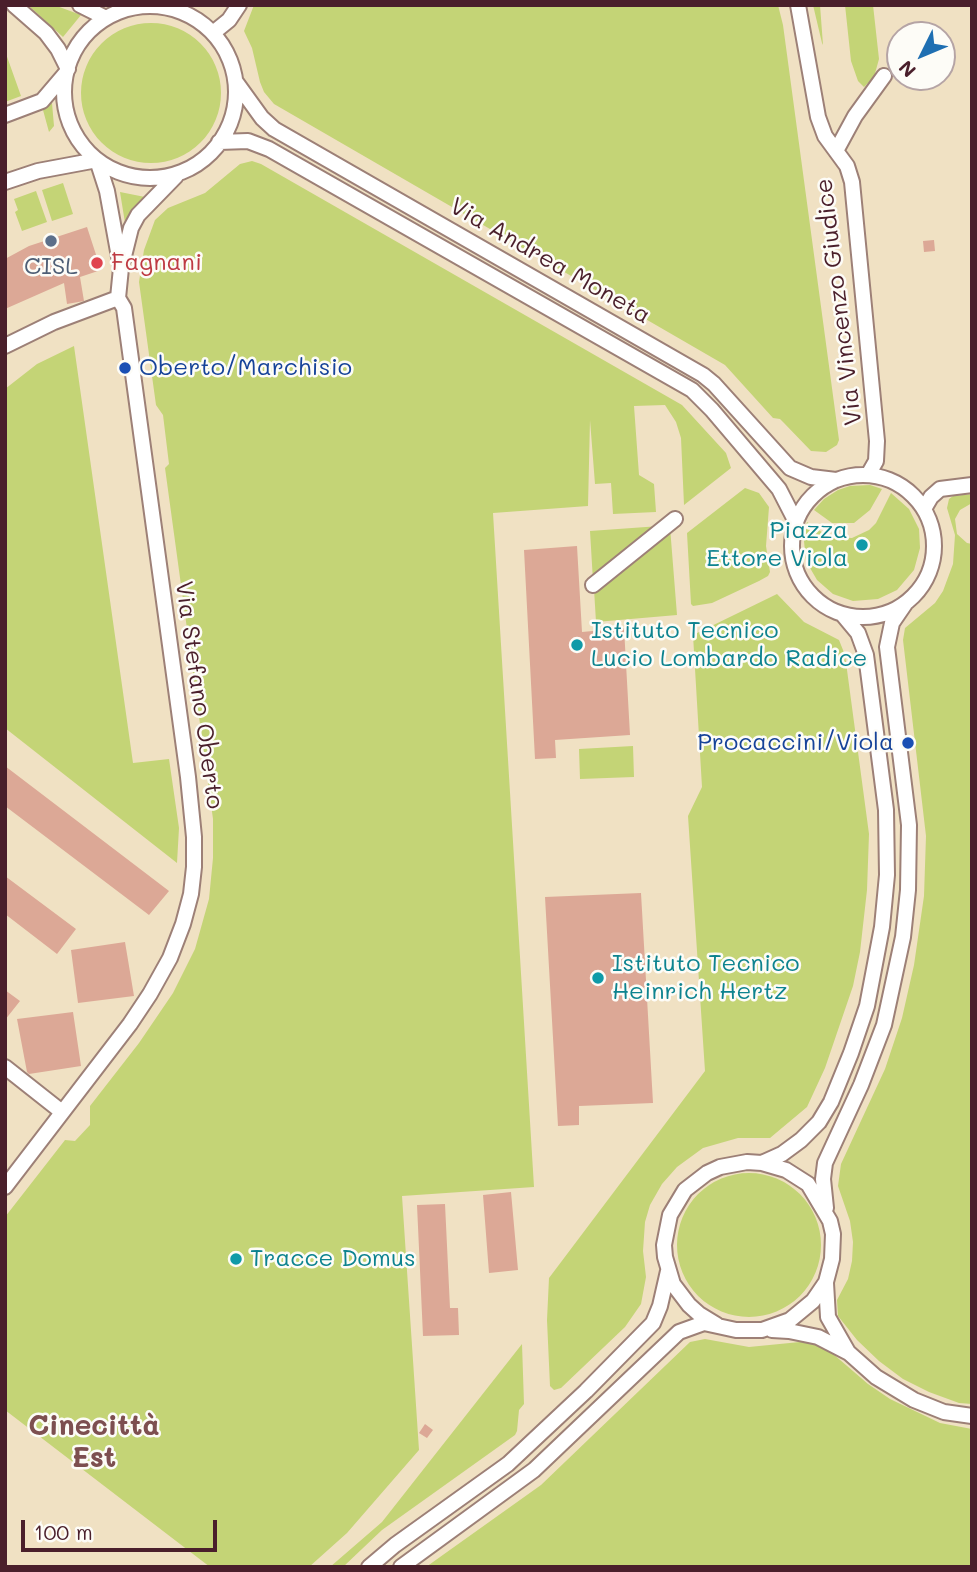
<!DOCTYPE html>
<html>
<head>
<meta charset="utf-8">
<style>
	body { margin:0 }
	#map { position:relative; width:977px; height:1572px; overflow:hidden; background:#f0e1c3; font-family:Mali,sans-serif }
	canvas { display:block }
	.frame { position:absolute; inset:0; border:7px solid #4a1f2b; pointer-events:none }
	.north { position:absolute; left:886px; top:21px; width:70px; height:70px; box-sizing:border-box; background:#fdfcf7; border:2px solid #b5a4a5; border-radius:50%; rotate:227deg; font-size:19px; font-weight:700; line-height:28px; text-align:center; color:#4a1f2b }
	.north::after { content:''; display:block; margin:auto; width:24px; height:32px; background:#1f6fb2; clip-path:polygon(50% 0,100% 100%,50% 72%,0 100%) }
	.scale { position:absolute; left:21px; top:1520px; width:196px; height:32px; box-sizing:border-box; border:4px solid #4a1f2b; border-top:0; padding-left:9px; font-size:21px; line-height:24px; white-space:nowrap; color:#4a1f2b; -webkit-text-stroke:5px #fdfcf7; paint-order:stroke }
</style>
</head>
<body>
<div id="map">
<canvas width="977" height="1572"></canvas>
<div class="frame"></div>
<div class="north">N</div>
<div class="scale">100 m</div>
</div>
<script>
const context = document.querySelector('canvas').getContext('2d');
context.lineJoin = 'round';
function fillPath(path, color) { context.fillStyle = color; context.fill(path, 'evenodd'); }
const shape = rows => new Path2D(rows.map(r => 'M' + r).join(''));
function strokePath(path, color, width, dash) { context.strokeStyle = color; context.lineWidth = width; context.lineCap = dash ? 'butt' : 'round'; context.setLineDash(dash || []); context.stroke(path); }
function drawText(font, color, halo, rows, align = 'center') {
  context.font = font + ' Mali,sans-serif'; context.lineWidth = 5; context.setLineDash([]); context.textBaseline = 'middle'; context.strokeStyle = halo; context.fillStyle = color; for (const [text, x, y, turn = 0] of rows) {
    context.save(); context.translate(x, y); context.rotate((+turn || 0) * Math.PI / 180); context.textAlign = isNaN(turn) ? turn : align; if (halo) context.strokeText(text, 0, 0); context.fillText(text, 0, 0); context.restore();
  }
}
fillPath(shape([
	[28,5,54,5,81,15,63,37],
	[254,5,778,5,783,25,839,440,837,445,826,452,811,451,784,423,780,419,773,418,725,365,274,104,264,92,260,82,252,48,244,31],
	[813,5,820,5,823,45,822,43],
	[845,5,873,5,879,59,874,77,864,87,858,81,851,61],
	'81 93a70 70 0 1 1 140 0a70 70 0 1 1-140 0Z',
	[5,51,21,96,5,102],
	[52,103,54,126,49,132,43,110],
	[252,161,261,164,682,405,726,453,731,468,684,505,681,438,676,422,665,405,634,406,639,475,654,484,656,512,613,514,611,483,595,484,590,420,588,506,493,513,534,1187,402,1196,419,1450,347,1533,309,1567,210,1567,5,1410,5,1217,65,1140,75,1141,90,1125,90,1106,139,1043,173,993,195,949,209,899,213,858,213,819,165,468,169,464,163,415,156,405,139,282,144,250,155,220,168,208,205,193,240,164],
	[63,183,73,214,52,221,42,190],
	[36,191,47,222,22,231,15,212,18,210,14,199],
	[120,192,145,197,135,208,126,229],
	[74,346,133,763,169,759,179,828,177,863,5,728,5,389,37,364],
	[870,485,882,489,870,510,854,523,832,523,814,510,824,499,838,490,850,486],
	[745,488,759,493,769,507,766,546,770,572,768,576,759,581,712,603,693,606,691,604,687,533],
	[891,493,909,509,919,529,920,548,914,570,897,590,878,599,853,601,833,594,817,580,806,561,804,541,807,522,829,537,852,538,869,530,876,523],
	[972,494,972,503,960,510,955,519,957,534,967,543,972,544,972,1404,959,1403,929,1392,903,1379,879,1361,857,1340,838,1316,837,1300,848,1279,852,1261,853,1242,850,1221,838,1186,841,1164,885,1069,902,1018,914,965,924,896,926,836,903,640,905,628,935,603,943,591,953,564,955,535,947,508,949,499,953,496],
	[660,526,593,581,590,531],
	[670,527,677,615,596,622,594,589],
	[777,594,804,622,839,640,845,655,869,834,867,890,860,952,853,986,825,1068,807,1107,770,1138,738,1138,703,1148,677,1167,662,1184,650,1205,645,1222,643,1251,646,1277,641,1304,625,1327,561,1388,554,1390,550,1386,547,1320,549,1278,705,1071,688,816,702,787,693,635],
	[633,746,634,777,580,779,579,749],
	'677 1245a72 72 0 1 1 144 0a72 72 0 1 1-144 0Z',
	[705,1339,749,1347,800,1342,811,1342,825,1347,868,1384,890,1399,940,1423,972,1429,972,1567,426,1567,541,1485,690,1342],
	[522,1344,524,1404,519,1410,517,1431,515,1435,382,1530,343,1567,330,1567,382,1522]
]), '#c4d476');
fillPath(shape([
	[87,227,101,270,80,277,84,301,67,304,64,283,5,309,5,259,29,246],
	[934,240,935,251,924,252,923,241],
	[577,546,582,632,624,628,630,735,555,740,556,758,535,759,524,550],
	[5,766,169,891,149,915,5,806],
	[5,876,76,929,57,954,5,914],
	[641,893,653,1103,579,1106,579,1125,558,1126,545,897],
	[125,942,134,996,78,1003,71,950],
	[5,990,20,1001,5,1020],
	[73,1012,81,1066,29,1074,27,1072,17,1019],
	[511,1192,518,1270,489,1273,483,1195],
	[445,1204,450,1308,458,1308,459,1335,423,1336,417,1205],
	[425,1424,433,1430,427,1438,419,1433]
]), '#dca896');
const minor = shape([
	[14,5,46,33,58,49,68,69],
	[80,5,106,18],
	[798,5,818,117,825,136,847,166,852,182,877,441,876,461,868,475],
	'64 92a86 86 0 1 1 172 0a86 86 0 1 1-172 0Z',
	[213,33,229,20,239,5],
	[236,82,262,118,274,129,703,375,714,384,790,468,811,477,836,480],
	[5,115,42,101,65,74],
	[219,142,248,141,269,149,692,390,712,410,779,489,796,522],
	[836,151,855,116,884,76],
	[5,182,38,171,97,160],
	[123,260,131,228,138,215,176,176],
	[5,346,54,322,118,298],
	'792 546a71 71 0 1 1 142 0a71 71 0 1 1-142 0Z',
	[924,509,931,497,940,489,972,485],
	[593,585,675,519],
	[5,1067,62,1112],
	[762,1163,782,1154,801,1140,819,1122,831,1102,851,1053,867,1006,882,927,887,875,886,810,866,655,858,633,843,615],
	[5,1187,130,1024,150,994,170,958,183,924,191,894,194,867,194,837,188,777,124,308,118,298,121,268,107,191,97,160],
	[826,1208,823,1179,825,1163,861,1085,884,1025,903,937,908,890,909,825,887,647,892,623,905,604],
	[826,1283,828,1317,848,1352],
	[772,1330,789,1331,818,1337,849,1353,876,1377,914,1400,944,1412,972,1416],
	[369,1567,395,1545,508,1464,586,1391,653,1323,660,1306,668,1271],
	[401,1567,534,1470,679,1332,704,1323,736,1330,762,1330,790,1320,813,1301,826,1282,832,1259,833,1234,830,1221,808,1184,786,1170,762,1163,747,1162,720,1167,707,1173,685,1190,670,1215,664,1245,665,1257,673,1284,689,1305,699,1314,717,1325]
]);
strokePath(minor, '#9d8077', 18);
strokePath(minor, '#fff', 14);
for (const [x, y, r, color] of [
	[51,241,7,"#5c6f8a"],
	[97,263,7,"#e0444e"],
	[125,368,7,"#1a4fb4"],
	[862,545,7,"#0f9aa8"],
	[577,645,7,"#0f9aa8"],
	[908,743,7,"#1a4fb4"],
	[598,978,7,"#0f9aa8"],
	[236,1259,7,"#0f9aa8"]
]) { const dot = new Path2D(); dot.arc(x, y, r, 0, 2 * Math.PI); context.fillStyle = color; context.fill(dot); strokePath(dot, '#fdfcf7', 2.5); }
drawText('24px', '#4a1f2b', '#fdfcf7', [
	["Via Andrea Moneta",550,261,30],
	["Via Vincenzo Giudice",839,302,-97],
	["Via Stefano Oberto",199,695,82]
]);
drawText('24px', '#be3a42', '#fdfcf7', [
	["Fagnani",111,263]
], 'left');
drawText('24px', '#4e5e75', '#fdfcf7', [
	["CISL",51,267]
]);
drawText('24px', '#164399', '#fdfcf7', [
	["Oberto/Marchisio",139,368],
	["Procaccini/Viola",894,743,"right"]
], 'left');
drawText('24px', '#0d838f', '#fdfcf7', [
	["Piazza",848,531,"right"],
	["Ettore Viola",848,559,"right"],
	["Istituto Tecnico",591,631],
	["Lucio Lombardo Radice",591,659],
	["Istituto Tecnico",612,964],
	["Heinrich Hertz",612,992],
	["Tracce Domus",250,1259]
], 'left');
drawText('bold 28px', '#7d4f50', '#fdfcf7', [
	["Cinecittà",94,1426],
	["Est",94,1458]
]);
</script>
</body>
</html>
